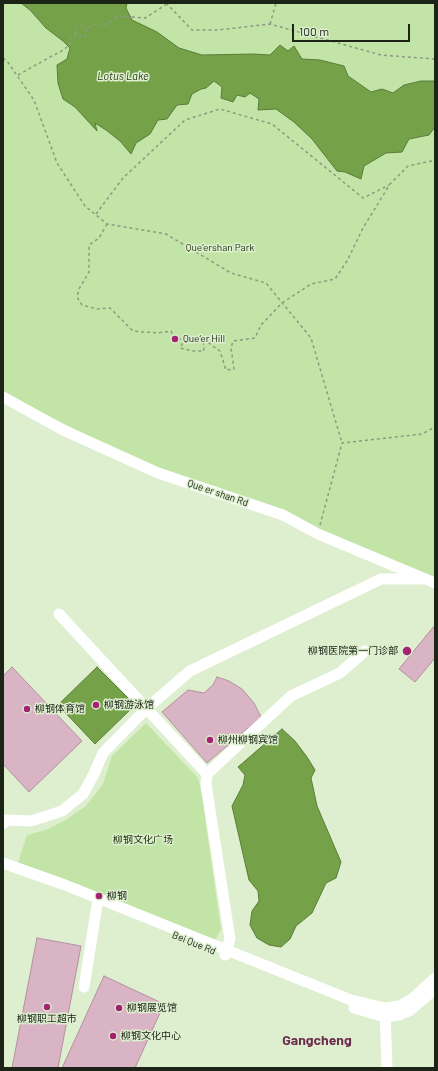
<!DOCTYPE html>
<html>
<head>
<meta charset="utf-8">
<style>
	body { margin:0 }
	#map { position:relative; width:438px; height:1071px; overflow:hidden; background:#ddefce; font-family:Barlow,sans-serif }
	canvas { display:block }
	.frame { position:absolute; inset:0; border:4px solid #1c2317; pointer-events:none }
	.scale { position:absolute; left:292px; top:24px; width:118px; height:18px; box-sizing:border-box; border:2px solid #1c2317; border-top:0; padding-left:5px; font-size:12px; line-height:14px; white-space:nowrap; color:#1c2317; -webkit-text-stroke:3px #ddefce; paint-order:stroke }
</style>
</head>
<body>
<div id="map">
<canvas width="438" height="1071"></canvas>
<div class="frame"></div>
<div class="scale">100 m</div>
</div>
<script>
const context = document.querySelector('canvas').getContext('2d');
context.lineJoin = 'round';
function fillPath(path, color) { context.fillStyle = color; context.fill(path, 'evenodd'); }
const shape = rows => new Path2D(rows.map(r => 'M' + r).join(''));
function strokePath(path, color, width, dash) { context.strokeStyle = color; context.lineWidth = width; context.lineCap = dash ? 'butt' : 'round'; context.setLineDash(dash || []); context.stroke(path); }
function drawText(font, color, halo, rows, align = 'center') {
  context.font = font + ' Barlow,"Noto Sans SC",sans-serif'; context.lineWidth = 3; context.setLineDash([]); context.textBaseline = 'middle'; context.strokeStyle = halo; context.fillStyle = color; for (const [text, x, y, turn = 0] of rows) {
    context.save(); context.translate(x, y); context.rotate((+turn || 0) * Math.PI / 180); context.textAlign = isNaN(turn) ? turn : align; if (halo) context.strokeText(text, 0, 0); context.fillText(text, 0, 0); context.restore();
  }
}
fillPath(shape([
	[3,3,435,3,435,579,159,471,16,400,3,392],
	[146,723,198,778,202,796,221,930,214,941,78,884,18,863,27,835,46,830,64,821,86,806,103,784,112,756]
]), '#c2e4a6');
const water = shape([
	[21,3,127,3,126,8,132,20,157,32,179,48,202,55,254,54,270,55,280,45,288,51,294,46,302,59,320,60,344,66,348,76,371,92,382,89,393,93,404,85,421,81,435,81,435,127,429,135,409,139,402,152,386,153,364,166,361,179,345,172,337,171,312,139,294,122,276,109,258,110,259,99,250,93,245,97,237,95,233,102,221,98,222,87,214,81,206,88,201,89,192,94,188,104,177,105,167,119,158,120,150,134,136,143,131,154,120,141,106,130,95,123,97,131,75,107,63,99,58,83,57,65,67,59,70,48,63,41,46,28,30,10,21,3],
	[97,667,135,705,95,744,58,705,97,667],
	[282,729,295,741,307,757,315,770,311,778,317,806,341,862,336,878,326,883,312,913,296,926,290,939,281,947,269,945,257,938,250,925,252,911,259,901,258,891,249,880,232,806,243,785,245,775,238,767,282,729]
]);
fillPath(water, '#75a248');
strokePath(water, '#5a7c39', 1);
const building = shape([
	[435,625,435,658,415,682,399,669,435,625],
	[12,667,82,741,29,792,3,764,3,676,12,667],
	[217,677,229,681,242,689,254,703,261,717,207,763,162,712,188,690,204,693,213,685,217,677],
	[37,938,81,946,58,1068,12,1068,37,938],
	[104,976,164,1004,135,1068,62,1068,104,976]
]);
fillPath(building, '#d9b4c5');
strokePath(building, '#b490a0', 1);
strokePath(shape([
	[166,3,192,30,218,30,270,24,381,55,435,59],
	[270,24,276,3],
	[76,34,75,32,78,26,84,26,86,29],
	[3,58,7,61,34,100,57,163,85,206,107,224,166,234,231,273,266,283,311,338,342,443],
	[18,75,52,56,60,52,70,45,70,38,76,34,78,37,84,37,87,32,86,29,95,24,102,27,119,16,145,18,167,4],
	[96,214,123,178,185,120,220,109,272,124,363,198,389,185],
	[107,224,99,238,89,245,89,272,79,289,77,297,82,305,97,309,110,308,133,331,158,333,171,331,175,339,185,339,180,348,193,351,204,351,203,339,220,351,226,370,234,369,231,348,233,341,255,338,261,325,282,303,311,284,335,279,347,261,363,228,390,184,408,166,431,161,435,162],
	[320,525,342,443,422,434,435,427]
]), '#8d9a82', 1.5, [3, 3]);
strokePath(shape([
	[3,397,63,430,158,473,283,515,318,534,435,583],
	[59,614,207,774,206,784,230,939,225,955],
	[207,774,291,696,340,673,365,651],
	[3,824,6,820,31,821,62,811,83,794,94,774,103,753,147,708,190,671,381,579,425,579],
	[3,863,65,885,351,1000,385,1008,400,1006,412,999,435,978],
	[84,987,98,899],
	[354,1008,385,1017,399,1015,409,1011,435,989],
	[385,1011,387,1068]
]), '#fff', 11);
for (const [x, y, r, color] of [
	[175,339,4,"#a42271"],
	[407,651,5,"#a42271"],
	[96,705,4,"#a42271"],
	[27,709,4,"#a42271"],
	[210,740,4,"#a42271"],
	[99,896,4,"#a42271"],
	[47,1007,4,"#a42271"],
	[119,1008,4,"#a42271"],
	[113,1036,4,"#a42271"]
]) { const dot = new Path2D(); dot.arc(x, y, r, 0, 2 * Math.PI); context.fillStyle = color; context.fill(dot); strokePath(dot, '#ddefce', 1.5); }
drawText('10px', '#1e300a', '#ddefce', [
	["Que‘ershan Park",220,248],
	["柳钢文化广场",143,840]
]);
drawText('10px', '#1c2317', '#ddefce', [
	["Que‘er Hill",183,339],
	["柳钢医院第一门诊部",398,651,"right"],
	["柳钢游泳馆",104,705],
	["柳钢体育馆",35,709],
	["柳州柳钢宾馆",218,740],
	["柳钢",107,896],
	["柳钢展览馆",127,1008],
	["柳钢职工超市",47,1019,"center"],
	["柳钢文化中心",121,1036]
], 'left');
drawText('10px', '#1c2317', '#ddefce', [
	["Que er shan Rd",218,493,19],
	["Bei Que Rd",194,943,22]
]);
drawText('italic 11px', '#293b16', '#ddefce', [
	["Lotus Lake",123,76]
]);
drawText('bold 14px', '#6c2c4f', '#ddefce', [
	["Gangcheng",317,1040]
]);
</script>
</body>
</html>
